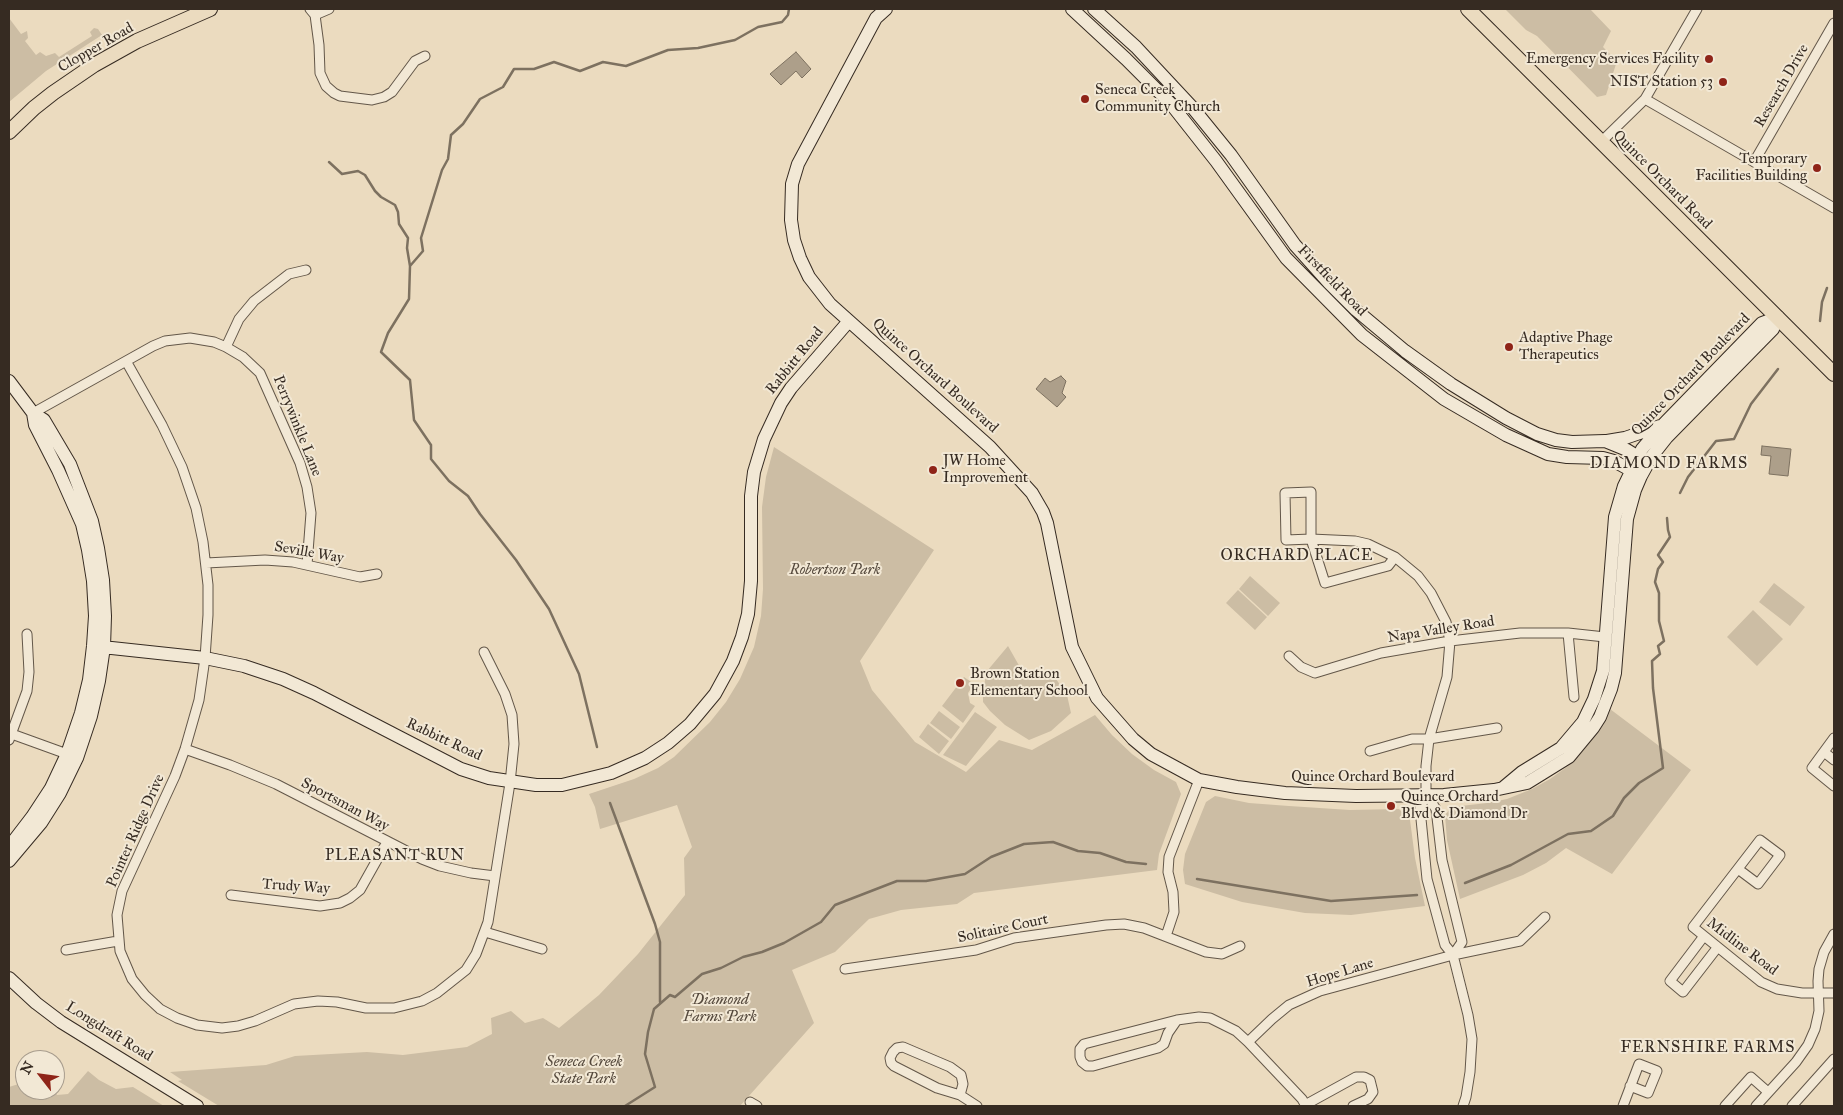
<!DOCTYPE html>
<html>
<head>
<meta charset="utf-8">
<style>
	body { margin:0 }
	#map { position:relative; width:1843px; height:1115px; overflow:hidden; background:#ebdbbf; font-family:"IM FELL Great Primer",serif }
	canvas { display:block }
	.frame { position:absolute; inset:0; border:10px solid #362b22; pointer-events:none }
	.north { position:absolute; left:15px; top:1050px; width:50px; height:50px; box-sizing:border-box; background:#f2e8d5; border:1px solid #a79c8d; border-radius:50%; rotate:300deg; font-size:14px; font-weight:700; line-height:20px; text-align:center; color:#362b22 }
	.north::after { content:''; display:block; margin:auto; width:18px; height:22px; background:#8f2418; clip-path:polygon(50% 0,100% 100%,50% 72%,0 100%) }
</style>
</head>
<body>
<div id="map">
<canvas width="1843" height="1115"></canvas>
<div class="frame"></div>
<div class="north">N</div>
</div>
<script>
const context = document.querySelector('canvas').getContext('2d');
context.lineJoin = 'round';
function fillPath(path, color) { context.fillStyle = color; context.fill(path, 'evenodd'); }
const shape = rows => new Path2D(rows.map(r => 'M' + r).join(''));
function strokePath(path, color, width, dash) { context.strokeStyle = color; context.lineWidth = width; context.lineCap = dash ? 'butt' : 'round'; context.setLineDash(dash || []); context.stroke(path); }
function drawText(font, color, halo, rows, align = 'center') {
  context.font = font + ' "IM FELL Great Primer",serif'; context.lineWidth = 4; context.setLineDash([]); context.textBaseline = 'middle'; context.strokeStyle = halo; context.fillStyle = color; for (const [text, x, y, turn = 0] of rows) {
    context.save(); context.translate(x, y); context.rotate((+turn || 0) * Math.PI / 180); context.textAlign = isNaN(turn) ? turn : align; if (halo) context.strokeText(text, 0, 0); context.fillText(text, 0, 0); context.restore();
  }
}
fillPath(shape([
	[1505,9,1590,9,1611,31,1603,47,1617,61,1606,95,1597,97,1537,36,1526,30],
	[9,18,21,34,27,31,28,38,25,41,36,55,40,52,46,56,55,53,59,57,92,36,90,32,94,28,98,29,102,35,46,71,9,102],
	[774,447,934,550,860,661,872,690,915,742,966,772,999,740,1032,750,1095,715,1112,735,1132,754,1154,770,1176,782,1181,794,1159,854,1157,870,974,893,957,904,901,910,869,919,835,952,792,970,814,1023,740,1106,219,1106,178,1081,182,1080,170,1072,266,1065,295,1056,367,1052,403,1055,467,1047,492,1034,491,1018,511,1011,525,1023,543,1018,559,1028,599,995,638,954,685,895,684,858,692,847,677,805,600,829,595,807,589,794,634,779,658,768,674,757,710,722,726,702,740,679,754,647,761,616,763,589,762,507,766,477],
	[1250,576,1280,603,1268,616,1239,589],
	[1774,583,1805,607,1790,626,1759,602],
	[1238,590,1267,617,1255,630,1226,603],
	[1753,610,1783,639,1757,666,1727,637],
	[1008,646,1021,669,1038,678,1056,679,1067,695,1071,713,1051,731,1029,740,1005,725,990,711,983,702,983,690,987,671],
	[964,677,974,684,968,693,970,703,975,706,963,723,942,706],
	[1610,709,1691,770,1612,874,1566,848,1546,863,1523,875,1460,899,1447,840,1445,815,1452,807,1487,803,1507,799,1532,789,1550,779,1571,764,1583,751,1599,730],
	[939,711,960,727,951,739,930,723],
	[975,712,997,727,966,766,943,755],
	[928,724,949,741,939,754,919,737],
	[1215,796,1249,803,1289,806,1350,810,1399,809,1410,820,1415,858,1425,906,1351,915,1305,913,1242,902,1185,884,1183,870,1185,854,1206,802],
	[88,1071,99,1080,116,1089,133,1087,164,1106,9,1106,9,1087,25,1082,25,1090,55,1090,57,1095,68,1094]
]), '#ccbda4');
const water = shape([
	[796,52,811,69,802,78,796,71,781,85,770,74,796,52],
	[1061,376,1066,381,1062,393,1066,397,1057,407,1036,389,1045,378,1050,382,1061,376],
	[1762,446,1791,449,1788,476,1769,474,1771,456,1761,455,1762,446]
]);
fillPath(water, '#ad9f8a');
strokePath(water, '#7d7160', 1);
strokePath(shape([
	[329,162,342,174,358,171,365,175,375,191,381,197,395,205,398,212,399,224,408,238,407,248,410,266],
	[1820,321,1822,302,1827,288],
	[1680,493,1688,477,1716,441,1734,439,1751,404,1778,369],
	[597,747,579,674,549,609,516,560,480,514,468,496,449,481,431,459,431,445,414,420,410,380,381,352,388,333,409,299,410,266,423,251,421,238,442,170,448,159,451,135,463,124,480,99,503,87,514,69,534,69,554,62,580,71,603,62,626,66,668,50,698,48,735,40,758,27,782,22,788,15,789,9],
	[610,803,655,924,660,942,660,1002],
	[1197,879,1331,901,1417,895],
	[1465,883,1511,865,1568,834,1591,831,1613,816,1624,798,1639,783,1663,768,1653,688,1652,661,1660,654,1658,646,1664,641,1659,621,1659,593,1655,582,1658,569,1663,562,1658,555,1670,537,1668,530,1667,518],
	[625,1106,655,1087,645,1054,648,1032,654,1009,670,995,675,997,702,974,721,968,743,957,762,952,784,943,821,922,835,905,897,881,926,881,965,874,991,857,1024,844,1053,842,1078,851,1100,853,1126,862,1146,864]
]), '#7d7160', 2.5);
const street = shape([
	[310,9,315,15,319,45,320,73,326,86,334,93,340,96,372,100,384,97,392,92,415,61,425,56],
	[315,15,329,9],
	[1645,99,1834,208],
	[1601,142,1645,99,1697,9],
	[1754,162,1834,23],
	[226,347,239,319,254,301,289,274,306,270],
	[126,361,162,425,182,467,196,508,203,542,208,585,208,615,205,658,199,700,185,749,175,776,122,891,117,915,120,951,132,979,145,995,160,1009,177,1018,197,1025,222,1028,238,1026,255,1021,294,1004,318,1001,337,1002,366,1008,394,1008,422,1001,437,993,466,970,476,954,488,922,510,783,514,744,512,715,505,694,484,652],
	[33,413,153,346,165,341,190,338,214,342,226,347,243,357,260,373,300,463,307,487,311,513,307,565],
	[1311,492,1311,539,1286,540,1285,493,1311,492],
	[1395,557,1388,566,1325,583,1311,539,1355,541,1368,544,1395,557,1418,576,1431,593,1446,622,1450,641,1447,677,1429,739,1426,766,1426,794,1420,809,1427,879,1445,945,1453,955,1468,1015,1472,1039,1470,1072,1466,1097,1463,1106],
	[206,563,265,560,293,562,360,577,377,574],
	[1568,633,1574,697],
	[1289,656,1301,667,1315,673,1381,653,1450,641,1520,633,1568,633,1605,637],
	[9,733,67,754],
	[1834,738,1812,768,1834,786],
	[9,740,27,691,29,672,27,634],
	[185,749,230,765,276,784,422,859,440,866,471,873,495,876],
	[1370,751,1412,739,1429,739,1497,728],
	[1824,752,1834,760],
	[1426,794,1436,809,1442,860,1462,942,1453,955],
	[1738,869,1758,884,1780,855,1760,840,1693,927,1761,982,1777,989,1802,993,1834,993],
	[231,895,320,906,340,903,350,898,360,890,387,842],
	[485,932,542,949],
	[1166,936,1174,912,1173,892,1168,872,1169,857,1199,780],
	[1704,936,1670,981,1683,992,1717,948],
	[66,950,118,941],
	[845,969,976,950,1014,938,1106,925,1124,924,1144,928,1206,952,1222,954,1240,946],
	[1177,1020,1168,1033,1164,1044,1158,1048,1093,1066,1087,1066,1082,1062,1080,1057,1080,1049,1084,1044,1177,1020,1199,1017,1210,1018,1236,1031,1248,1042,1302,1099,1306,1106],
	[1248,1042,1272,1019,1289,1005,1320,991,1453,955,1520,941,1545,917],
	[960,1095,963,1084,961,1075,950,1067,903,1047,897,1048,893,1052,890,1058,891,1063,894,1066,937,1088,960,1095,977,1106],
	[750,1102,757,1106],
	[1305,1105,1356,1077,1364,1077,1370,1080,1373,1092,1368,1099,1353,1106],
	[1623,1106,1639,1064,1657,1071,1648,1093,1630,1086],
	[1725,1106,1751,1077,1768,1092],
	[1756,1106,1796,1062,1808,1045,1815,1029,1819,1011,1818,981,1819,969,1824,952,1834,934],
	[1792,1106,1834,1059]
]);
const secondary = shape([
	[886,9,876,18,798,164,792,184,791,220,794,240,800,258,809,277,830,304,990,447,1032,493,1043,512,1047,523,1072,647,1097,698,1133,739,1151,754,1199,780,1237,787,1285,793,1356,796,1444,795,1494,790,1527,783,1569,757,1593,728,1600,717,1611,689,1615,673,1627,519,1635,490,1641,476,1652,456,1667,437,1773,329,1778,317],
	[1072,9,1126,59,1171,104,1216,161,1286,258,1362,335,1444,399,1506,435,1548,454,1567,457,1603,458,1614,461,1641,476],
	[1094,9,1136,47,1192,107,1231,155,1295,245,1329,283,1356,310,1405,351,1451,384,1506,418,1537,434,1556,440,1572,442,1605,441,1627,450,1648,463],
	[9,381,33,413,44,420,70,464,92,521,98,548,103,580,105,616,104,647,99,681,91,716,77,758,60,793,41,823,9,861],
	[1607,441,1625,438,1660,426],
	[93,646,205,658,244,666,283,679,314,693,461,769,489,778,536,785,562,785,611,773,645,758,668,743,690,724,715,694,733,661,742,637,748,614,751,581,751,496,754,472,764,439,781,403,791,388,849,321],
	[1504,787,1522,772,1561,748,1583,722,1594,699,1603,671,1615,517,1624,486,1642,449,1658,430,1762,323,1778,317],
	[9,847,32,817,51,788,67,754,81,713,89,680,93,646,95,616,93,581,88,550,82,524,58,470,35,425,33,413],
	[9,978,36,1003,61,1022,197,1106]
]);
const primary = shape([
	[1468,9,1834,374],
	[9,132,34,108,53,93,94,65,137,41,210,9]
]);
strokePath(street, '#635749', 11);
strokePath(secondary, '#362b22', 14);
strokePath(primary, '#362b22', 16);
strokePath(street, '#f2e8d5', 9);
strokePath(secondary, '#f2e8d5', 12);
strokePath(primary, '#ebdbbf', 14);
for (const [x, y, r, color] of [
	[1709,59,5,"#8f2418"],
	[1723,82,5,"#8f2418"],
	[1085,99,5,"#8f2418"],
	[1817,168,5,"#8f2418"],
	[1509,347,5,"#8f2418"],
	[933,470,5,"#8f2418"],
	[960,683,5,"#8f2418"],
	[1391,806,5,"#8f2418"]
]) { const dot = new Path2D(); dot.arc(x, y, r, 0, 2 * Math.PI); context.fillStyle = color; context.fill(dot); strokePath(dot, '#f2e8d5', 2); }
drawText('15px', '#362b22', '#f2e8d5', [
	["Clopper Road",96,48,-30],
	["Research Drive",1782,86,-60],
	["Quince Orchard Road",1662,180,45],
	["Firstfield Road",1332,281,46],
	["Rabbitt Road",795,361,-51],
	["Quince Orchard Boulevard",1691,375,-46],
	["Quince Orchard Boulevard",935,376,42],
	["Perrywinkle Lane",297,426,68],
	["Seville Way",309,553,10],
	["Napa Valley Road",1441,630,-9],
	["Rabbitt Road",444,740,25],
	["Quince Orchard Boulevard",1373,777],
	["Sportsman Way",345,805,28],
	["Pointer Ridge Drive",136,831,-66],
	["Trudy Way",296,887,4],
	["Solitaire Court",1003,929,-12],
	["Midline Road",1742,947,37],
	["Hope Lane",1340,973,-17],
	["Longdraft Road",109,1032,32]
]);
drawText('15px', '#362b22', '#f2e8d5', [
	["Emergency Services Facility",1699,59,"right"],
	["NIST Station 53",1713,82,"right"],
	["Seneca Creek",1095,90],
	["Community Church",1095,107],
	["Temporary",1807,159,"right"],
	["Facilities Building",1807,176,"right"],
	["Adaptive Phage",1519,338],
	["Therapeutics",1519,355],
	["JW Home",943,461],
	["Improvement",943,478],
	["Brown Station",970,674],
	["Elementary School",970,691],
	["Quince Orchard",1401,797],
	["Blvd & Diamond Dr",1401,814]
], 'left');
drawText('italic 15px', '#54483c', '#f2e8d5', [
	["Robertson Park",835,570],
	["Diamond",720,1000],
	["Farms Park",720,1017],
	["Seneca Creek",584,1062],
	["State Park",584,1079]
]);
context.letterSpacing = '1px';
drawText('16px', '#362b22', '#f2e8d5', [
	["DIAMOND FARMS",1669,464],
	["ORCHARD PLACE",1297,556],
	["PLEASANT RUN",395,856],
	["FERNSHIRE FARMS",1708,1048]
]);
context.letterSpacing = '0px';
</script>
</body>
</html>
